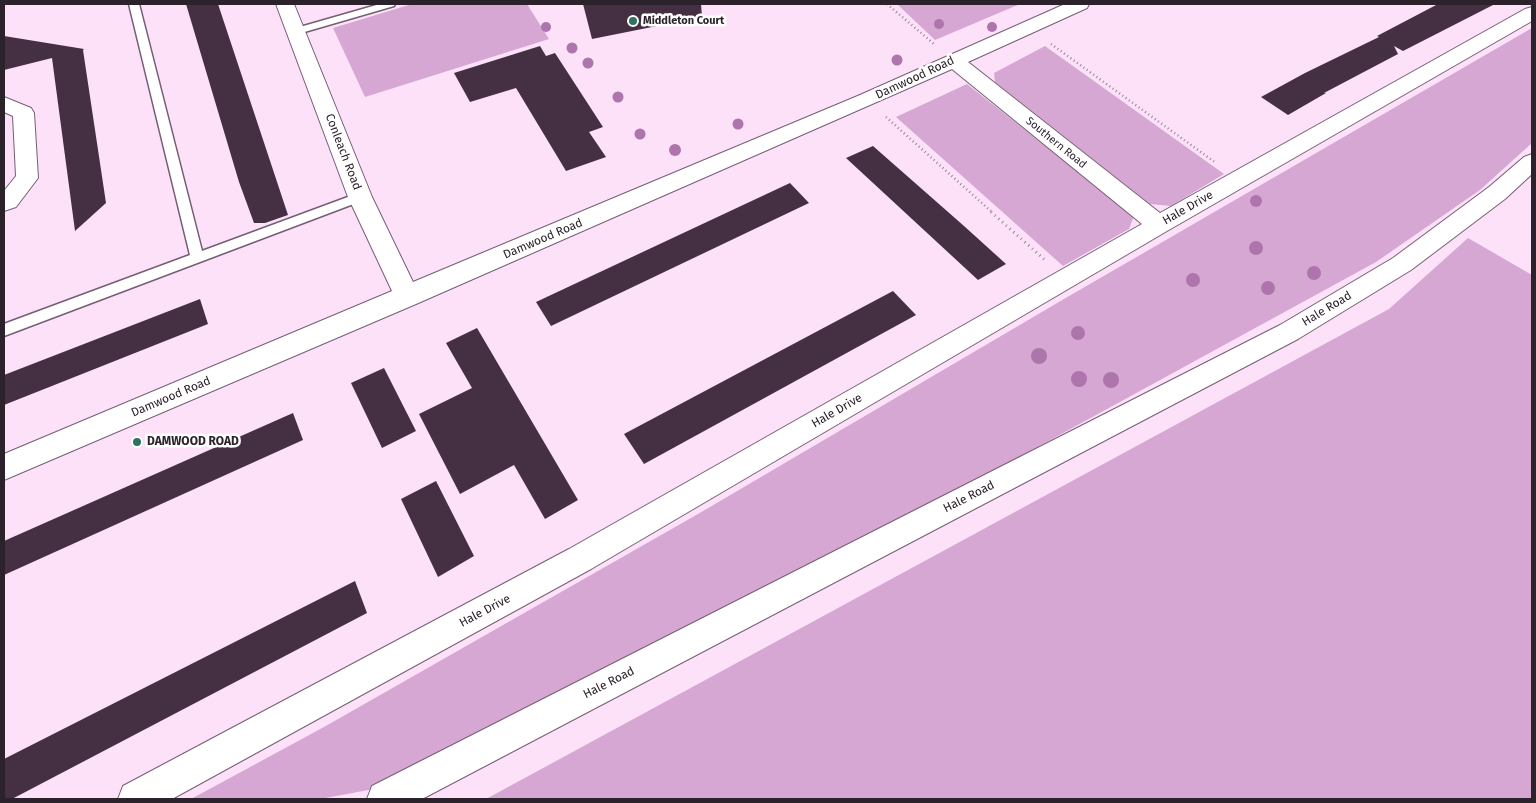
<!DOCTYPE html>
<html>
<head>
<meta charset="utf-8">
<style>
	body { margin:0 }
	#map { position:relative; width:1536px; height:803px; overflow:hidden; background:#fce1f9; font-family:"Fira Sans",sans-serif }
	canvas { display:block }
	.frame { position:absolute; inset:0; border:5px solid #2c222b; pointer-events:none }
</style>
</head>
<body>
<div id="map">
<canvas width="1536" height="803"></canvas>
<div class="frame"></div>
</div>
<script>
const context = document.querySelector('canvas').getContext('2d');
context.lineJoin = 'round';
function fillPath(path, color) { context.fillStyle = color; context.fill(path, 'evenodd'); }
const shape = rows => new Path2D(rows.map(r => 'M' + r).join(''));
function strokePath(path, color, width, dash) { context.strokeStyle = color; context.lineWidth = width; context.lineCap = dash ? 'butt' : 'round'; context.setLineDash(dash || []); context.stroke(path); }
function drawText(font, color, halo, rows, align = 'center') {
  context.font = font + ' "Fira Sans",sans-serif'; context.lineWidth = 5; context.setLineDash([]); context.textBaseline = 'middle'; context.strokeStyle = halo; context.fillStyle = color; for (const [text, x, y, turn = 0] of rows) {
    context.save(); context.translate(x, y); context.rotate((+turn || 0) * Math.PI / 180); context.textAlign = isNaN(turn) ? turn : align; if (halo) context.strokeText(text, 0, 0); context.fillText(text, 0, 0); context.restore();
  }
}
fillPath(shape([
	[412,4,527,4,549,39,365,97,333,28],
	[897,4,1020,4,935,40],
	[1532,28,1532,143,1480,190,1376,262,979,479,374,789,320,799,191,799,324,727,698,514,1064,299],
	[1045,46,1224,174,1171,206,1150,204,995,82,994,73],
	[967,84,1134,216,1129,229,1063,266,896,117],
	[1468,238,1532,275,1532,799,486,799,1389,309]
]), '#d6a7d2');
fillPath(shape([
	[186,4,218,4,288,215,265,223,254,223,239,182],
	[583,4,701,4,702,17,592,39],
	[1438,4,1495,4,1403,51,1394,46,1398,54,1324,93,1326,93,1288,115,1261,97,1305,73,1379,37,1377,36],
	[4,36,84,49,83,50,106,203,75,231,52,58,4,70],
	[540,46,546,56,555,53,603,127,589,132,606,157,566,171,516,88,470,102,454,73],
	[873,146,964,226,1006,264,978,280,846,158],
	[790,183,809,203,551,326,536,302],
	[893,291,916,315,644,464,624,434],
	[200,299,208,324,4,405,4,375],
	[477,328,578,500,545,519,514,465,460,494,419,414,472,388,446,343],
	[384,368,416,431,382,448,351,383],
	[293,413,303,440,4,575,4,541],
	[436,481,474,556,438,577,401,499],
	[355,581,367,613,12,799,4,799,4,759]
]), '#453043');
const service = shape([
	[129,4,139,4,202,251,356,194,364,194,366,197,364,200,4,336,4,324,190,255,129,4],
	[380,4,395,4,394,6,301,33,293,33,292,31,293,29,380,4]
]);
const minor = shape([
	[276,4,294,4,372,197,413,282,860,95,1065,4,1089,4,1087,8,968,62,1160,213,1525,9,1532,7,1532,21,1167,231,591,569,172,799,118,799,123,786,569,549,1142,224,952,69,416,304,4,480,4,454,392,291,348,197,276,4],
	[4,97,31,108,34,113,38,178,16,207,4,211,4,191,16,176,13,116,4,112,4,97]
]);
const tertiary = shape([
	[1532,154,1532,174,1505,199,1411,270,1298,339,422,799,367,799,372,786,1280,325,1393,258,1489,187,1524,157,1532,154]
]);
strokePath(service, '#755e73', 3);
strokePath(minor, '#755e73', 2);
strokePath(tertiary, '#755e73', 2);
strokePath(shape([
	[887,4,934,44],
	[1051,44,1216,163],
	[886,117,993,213]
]), '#998697', 2.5, [1, 3]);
strokePath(shape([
	[991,212,1045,260]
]), '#998697', 3, [1, 4]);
fillPath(service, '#fff');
fillPath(minor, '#fff');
fillPath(tertiary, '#fff');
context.fillStyle = '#ad75ab';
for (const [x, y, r] of [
	[939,24,5],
	[546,27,5],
	[992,27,5],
	[572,48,5.5],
	[897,60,5.5],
	[588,63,5.5],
	[618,97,5.5],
	[738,124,5.5],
	[640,134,5.5],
	[675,150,6],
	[1256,201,6],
	[1256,248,7],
	[1314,273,7],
	[1193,280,7],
	[1268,288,7],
	[1078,333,7],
	[1039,356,8],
	[1079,379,8],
	[1111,380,8]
]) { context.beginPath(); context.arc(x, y, r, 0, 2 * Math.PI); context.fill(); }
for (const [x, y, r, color] of [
	[633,21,5,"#2d7265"],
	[137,442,5,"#2d7265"]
]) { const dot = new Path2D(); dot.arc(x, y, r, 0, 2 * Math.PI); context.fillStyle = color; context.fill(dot); strokePath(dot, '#fff', 2); }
drawText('bold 11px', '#2c222b', '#fff', [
	["Middleton Court",643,21]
], 'left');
drawText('11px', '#2c222b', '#fff', [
	["Southern Road",1056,143,39]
]);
drawText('12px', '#2c222b', '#fff', [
	["Damwood Road",915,78,-25],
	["Conleach Road",343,152,69],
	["Hale Drive",1188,208,-30],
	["Damwood Road",543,239,-23],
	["Hale Road",1327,309,-31],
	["Damwood Road",171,397,-23],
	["Hale Drive",837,411,-30],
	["Hale Road",969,497,-27],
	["Hale Drive",485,611,-28],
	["Hale Road",609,683,-27]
]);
drawText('bold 12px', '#2c222b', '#fff', [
	["DAMWOOD ROAD",147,442]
], 'left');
</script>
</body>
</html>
